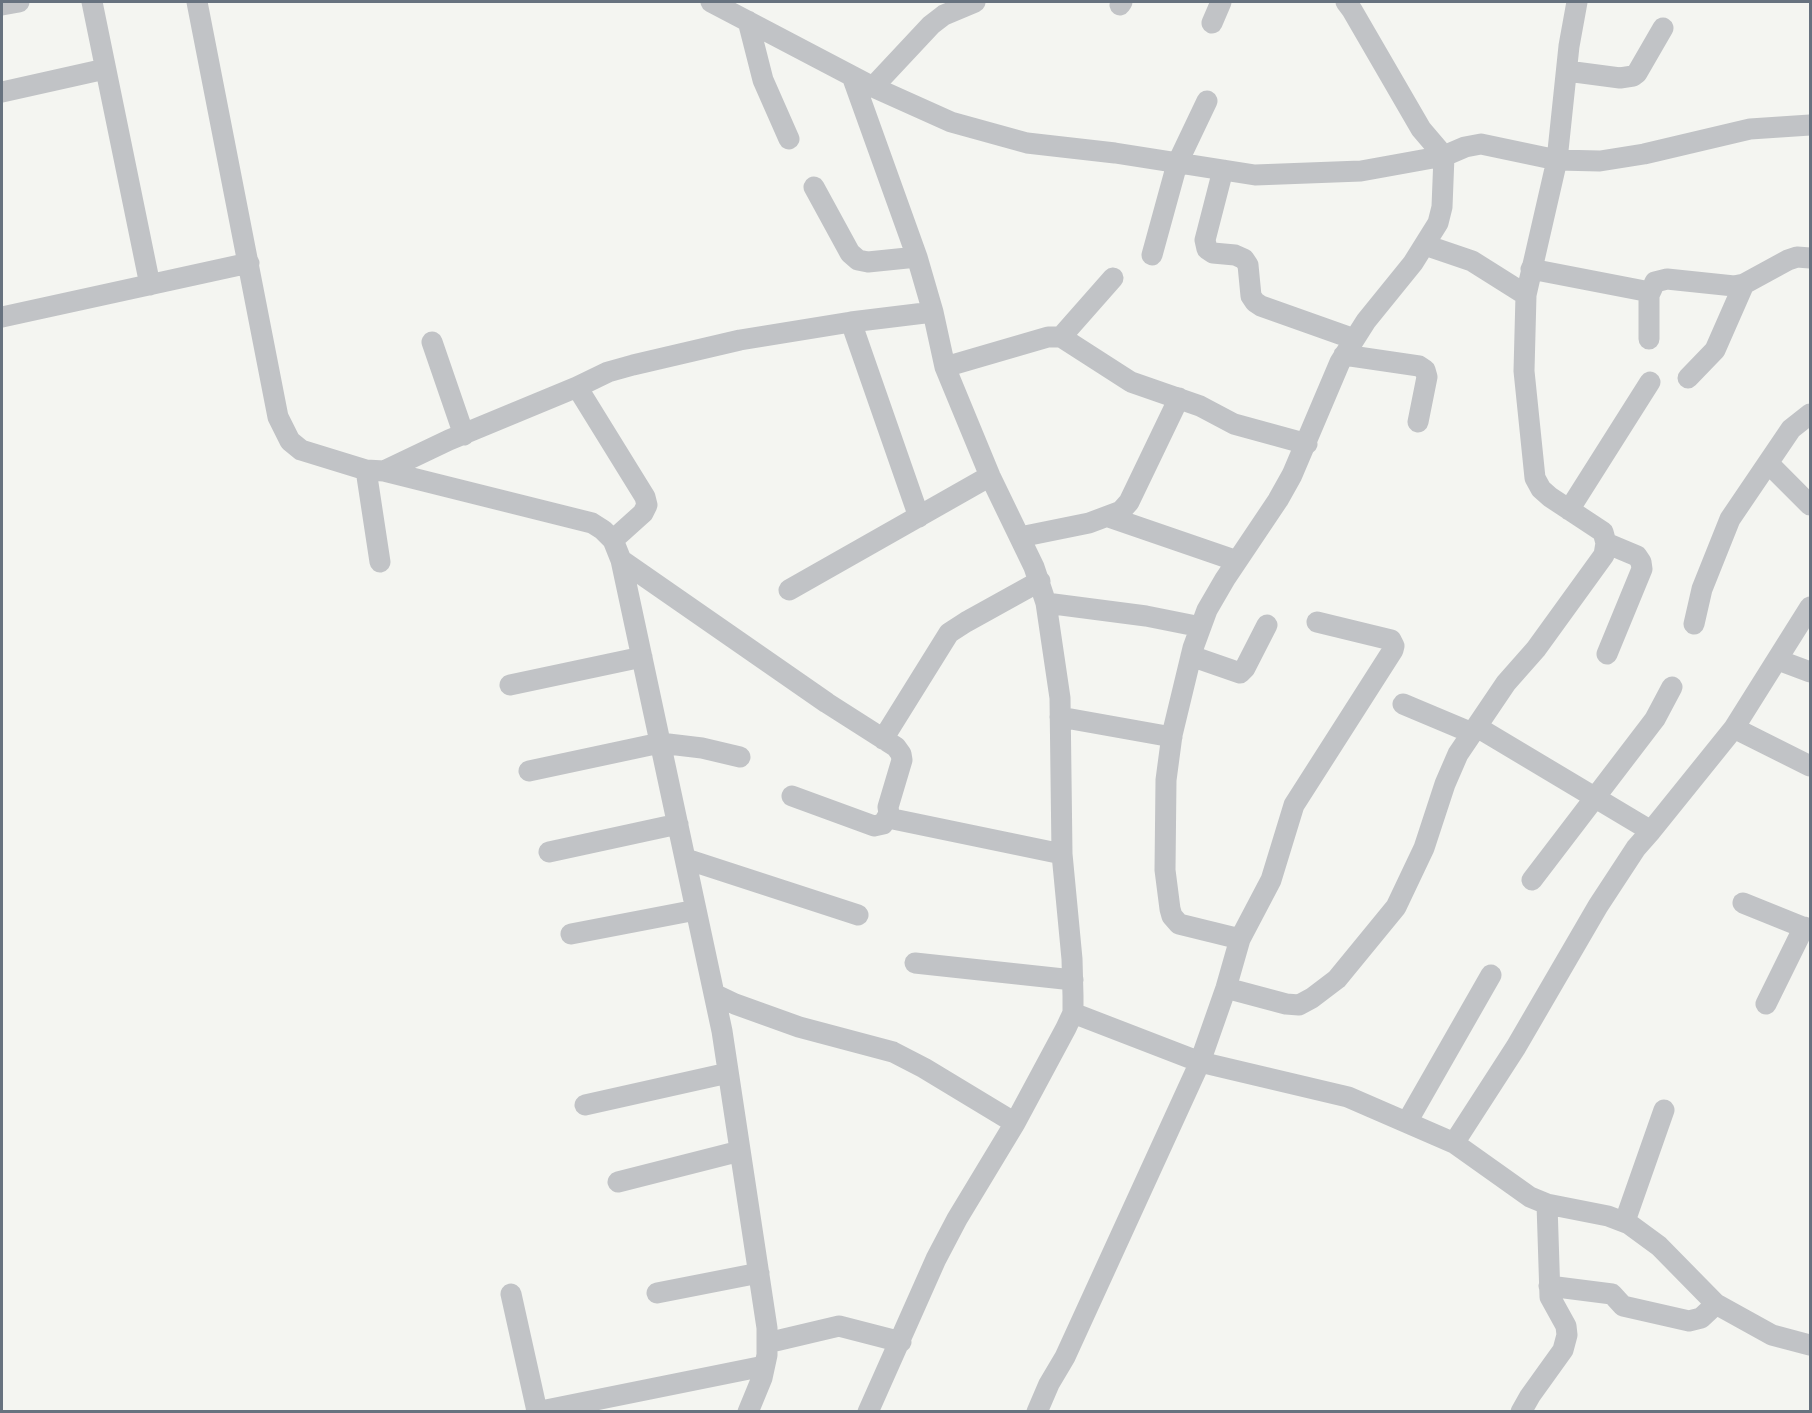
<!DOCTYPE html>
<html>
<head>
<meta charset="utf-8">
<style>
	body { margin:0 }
	#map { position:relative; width:1812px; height:1413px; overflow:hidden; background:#f4f5f1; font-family:Poppins,sans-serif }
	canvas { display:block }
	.frame { position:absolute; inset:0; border:3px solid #67727f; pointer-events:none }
</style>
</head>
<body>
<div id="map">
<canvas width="1812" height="1413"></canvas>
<div class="frame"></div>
</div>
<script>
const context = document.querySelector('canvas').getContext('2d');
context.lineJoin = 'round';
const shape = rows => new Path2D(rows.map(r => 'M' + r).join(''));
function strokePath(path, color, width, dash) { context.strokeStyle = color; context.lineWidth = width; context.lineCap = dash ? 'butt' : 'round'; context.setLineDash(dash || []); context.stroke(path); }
strokePath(shape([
	[92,2,150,285],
	[197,2,278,417,290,441,301,450,366,470,384,471,592,523,603,530,613,540,621,560,722,1031,767,1328,767,1355,762,1378,748,1412],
	[711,2,873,87,951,122,1027,143,1115,153,1255,175,1361,171,1444,156,1465,147,1481,144,1557,160,1600,161,1644,154,1750,129,1810,125],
	[2,5,19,2],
	[1120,5,1122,2],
	[748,21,763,80,789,139],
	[1212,23,1221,2],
	[1567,71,1620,78,1633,76,1637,73,1663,28],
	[852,76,917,257,933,312,945,367,990,476,1034,567,1046,603,1060,698,1062,854,1072,959,1073,996,1073,1013,1066,1028,1015,1123,957,1219,936,1259,868,1412],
	[873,87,931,25,944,15,975,2],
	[2,92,105,69],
	[1223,170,1205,240,1207,249,1213,253,1235,255,1244,259,1248,265,1251,296,1255,302,1261,306,1354,339],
	[814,187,850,253,858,260,868,262,917,257],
	[1425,245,1472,261,1526,295],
	[1152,255,1177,164,1207,101],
	[1531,269,1650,292],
	[2,317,249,263],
	[851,322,919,517],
	[1061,337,1113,278],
	[1649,339,1649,295,1655,282,1667,279,1734,286,1744,284,1788,260,1797,257,1810,258],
	[432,342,464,435],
	[1344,355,1419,366,1425,370,1427,377,1418,422],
	[945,367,1048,337,1061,337,1131,382,1200,406,1234,424,1307,444],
	[1688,378,1715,350,1744,284],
	[577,387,645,497,647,505,643,513,613,540],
	[1768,463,1810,505],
	[366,470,380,562],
	[384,471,449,440,577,387,608,372,633,365,740,340,851,322,933,312],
	[1569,510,1650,382],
	[1109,517,1237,561],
	[1020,537,1089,523,1121,511,1129,502,1179,398],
	[1606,543,1637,556,1641,562,1642,569,1607,654],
	[621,560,827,703,896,747,901,754,902,760,888,807,889,814,893,819,1062,854],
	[789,590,990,476],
	[1046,603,1146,616,1201,627],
	[1694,624,1702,589,1730,519,1791,429,1810,414],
	[1191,656,1240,673,1245,668,1267,625],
	[1778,660,1810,672],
	[510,685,642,657],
	[1403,704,1472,733],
	[1060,717,1172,737],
	[1734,728,1810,766],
	[883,739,949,633,966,622,1040,581],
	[529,771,660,743,702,748,740,757],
	[792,796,874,826,883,824,889,814],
	[1651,831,1734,728,1810,607],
	[549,852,678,824],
	[686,859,858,915],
	[1532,880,1655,719,1672,687],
	[1743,903,1810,930],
	[571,934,696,910],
	[1240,939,1179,924,1172,916,1170,909,1165,870,1166,780,1172,735,1193,648,1207,610,1225,579,1278,500,1292,475,1340,362,1366,321,1413,263,1438,223,1442,207,1444,156,1421,129,1352,10,1346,2],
	[915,963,1073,980],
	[1226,988,1286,1004,1299,1005,1312,998,1337,979,1396,907,1424,848,1445,784,1458,754,1506,683,1536,649,1604,555,1606,543,1603,532,1550,497,1541,489,1535,478,1524,371,1526,295,1557,160,1569,46,1577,2],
	[714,994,735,1004,799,1027,893,1052,924,1068,1015,1123],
	[1766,1004,1804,927],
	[1073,1013,1200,1062,1348,1097,1454,1143,1530,1197,1547,1204,1608,1216,1629,1224,1659,1246,1716,1304,1772,1335,1810,1345],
	[585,1105,728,1073],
	[1407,1122,1491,975],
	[1454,1143,1516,1047,1598,906,1636,848,1651,831,1477,727],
	[618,1182,740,1151],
	[1625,1221,1664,1110],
	[1549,1286,1612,1294,1623,1306,1689,1321,1701,1318,1716,1304],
	[657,1293,759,1273],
	[511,1294,537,1411],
	[767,1343,839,1326,901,1342],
	[536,1412,764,1366],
	[1037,1412,1049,1384,1065,1357,1200,1062,1226,988,1240,939,1271,880,1294,805,1393,650,1394,646,1391,640,1317,622],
	[1521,1412,1530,1396,1563,1350,1567,1335,1566,1326,1550,1297,1547,1204]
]), '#c1c3c6', 21);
</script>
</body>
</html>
